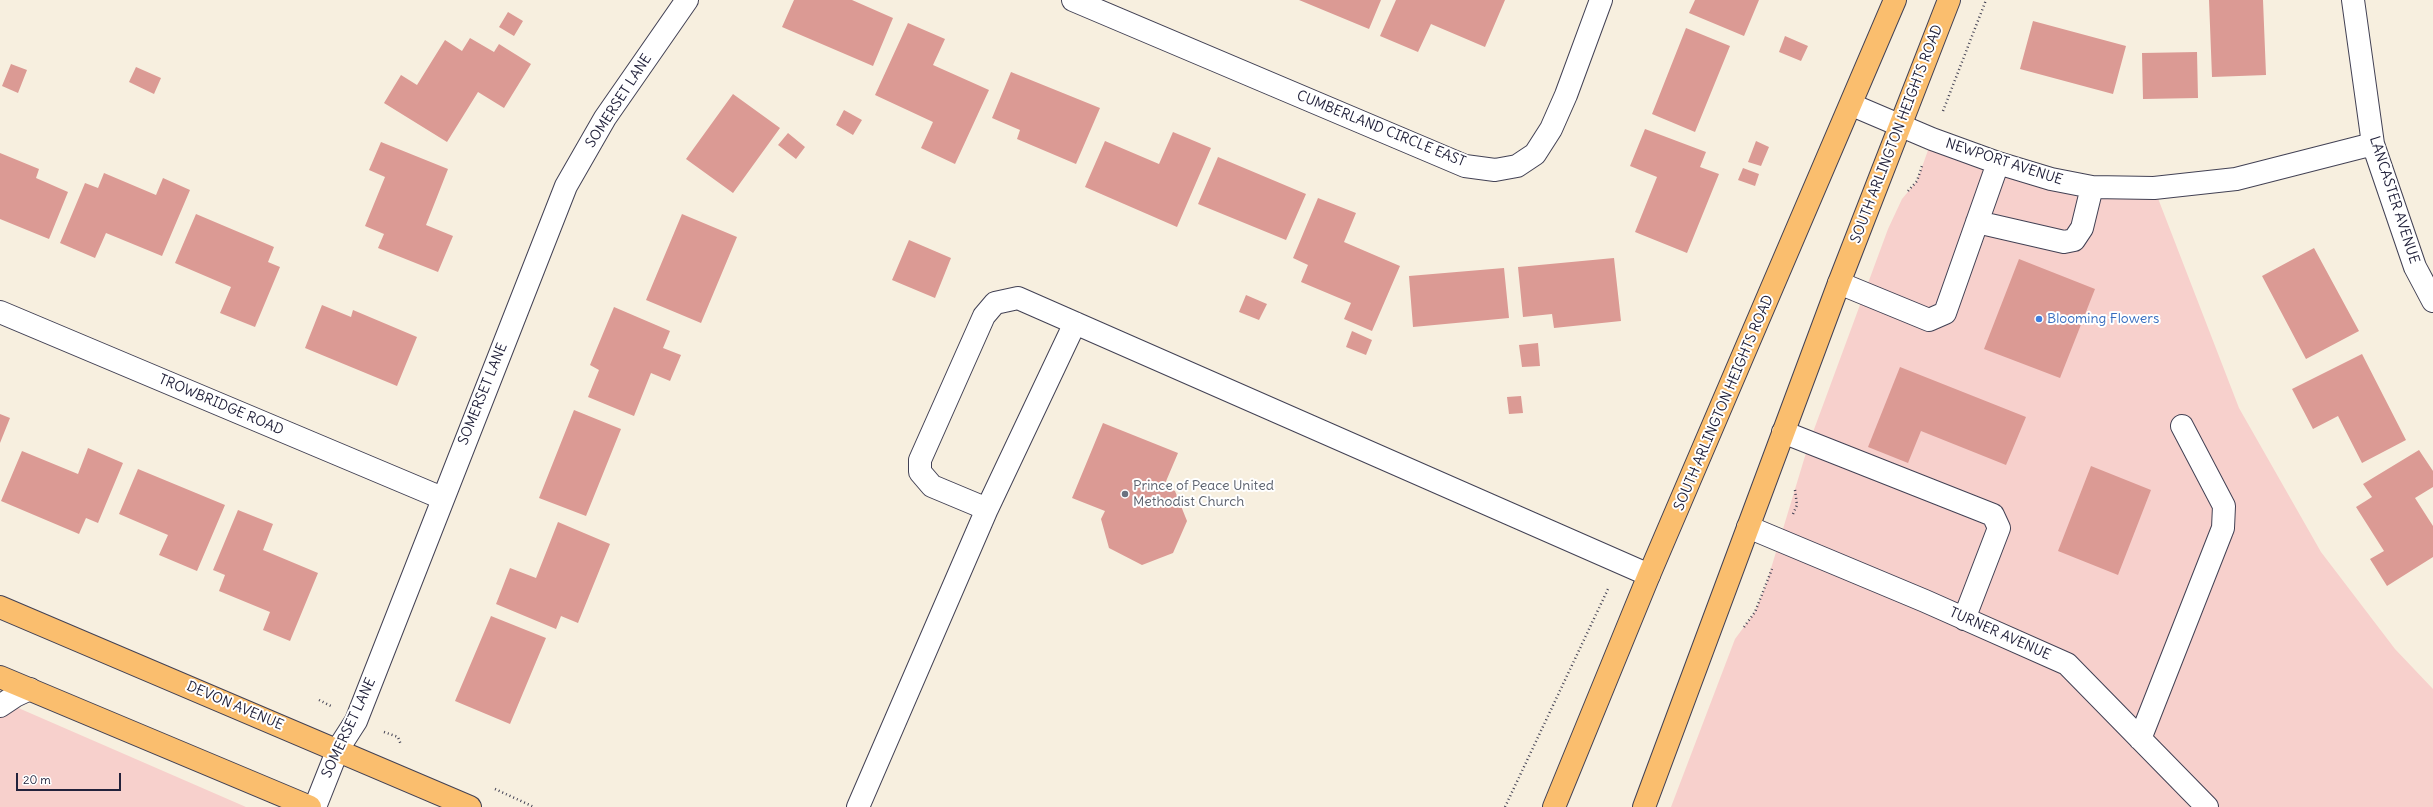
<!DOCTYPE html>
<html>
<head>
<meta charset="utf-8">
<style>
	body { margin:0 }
	#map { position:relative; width:2433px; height:807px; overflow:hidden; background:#f7efdf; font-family:Delius,sans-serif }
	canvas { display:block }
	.scale { position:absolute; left:16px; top:773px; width:105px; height:18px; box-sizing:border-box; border:2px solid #22223b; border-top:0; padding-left:5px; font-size:12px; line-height:14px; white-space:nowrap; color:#22223b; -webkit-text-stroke:3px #fff; paint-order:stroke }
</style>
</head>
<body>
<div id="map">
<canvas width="2433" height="807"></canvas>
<div class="scale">20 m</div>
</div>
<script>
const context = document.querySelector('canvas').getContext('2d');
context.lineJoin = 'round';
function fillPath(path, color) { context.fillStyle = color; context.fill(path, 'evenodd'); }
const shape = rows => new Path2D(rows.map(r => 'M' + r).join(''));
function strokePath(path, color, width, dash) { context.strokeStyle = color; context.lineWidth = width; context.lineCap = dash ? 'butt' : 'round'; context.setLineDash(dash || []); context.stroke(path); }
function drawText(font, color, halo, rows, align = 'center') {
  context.font = font + ' Delius,sans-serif'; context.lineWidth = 4; context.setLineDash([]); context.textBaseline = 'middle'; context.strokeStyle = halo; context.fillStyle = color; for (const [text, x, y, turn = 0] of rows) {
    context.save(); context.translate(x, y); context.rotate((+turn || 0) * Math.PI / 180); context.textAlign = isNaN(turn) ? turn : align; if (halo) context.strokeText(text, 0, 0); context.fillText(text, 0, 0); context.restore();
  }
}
fillPath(shape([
	[1932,139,1998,163,2154,188,2239,408,2321,552,2395,649,2433,689,2433,807,1671,807,1735,639,1755,612,1766,585,1809,443,1888,229,1902,199,1917,181],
	[0,700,246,807,0,807]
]), '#f7d0cc');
fillPath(shape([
	[794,0,852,0,893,18,873,66,782,27],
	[1299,0,1381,0,1369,29],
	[1396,0,1505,0,1485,47,1431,24,1418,52,1380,36],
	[1695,0,1759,0,1744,36,1689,13],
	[2209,0,2263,0,2266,75,2212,77],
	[508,12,523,21,514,36,499,27],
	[2033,21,2126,46,2113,94,2020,69],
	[908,23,945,39,933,65,989,90,955,164,921,148,933,122,875,95],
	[1686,28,1730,46,1695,132,1652,114],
	[1785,36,1808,46,1801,61,1779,52],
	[470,38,494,52,499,44,531,64,504,108,478,92,447,142,384,103,401,75,417,85,445,40,462,51],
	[2197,52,2198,98,2143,99,2142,53],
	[11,64,27,70,18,93,2,86],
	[136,67,161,78,154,94,129,82],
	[1011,72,1100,108,1076,164,1017,139,1020,130,992,118],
	[733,94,780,128,733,193,686,159],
	[844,110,862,120,853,135,836,125],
	[1645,129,1706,152,1700,167,1719,174,1687,253,1635,232,1657,177,1630,166],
	[1173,132,1211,148,1177,227,1085,187,1105,141,1159,164],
	[788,133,805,147,796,159,778,145],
	[1756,141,1769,147,1761,166,1748,162],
	[381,142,448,169,426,225,453,236,438,272,378,248,384,234,365,226,385,177,369,170],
	[0,153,39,169,36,178,68,192,49,239,0,219],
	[1218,157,1306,194,1286,240,1198,204],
	[1743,168,1759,174,1755,186,1738,180],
	[104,173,156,195,163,178,190,190,162,256,106,233,95,258,60,243,85,183,98,188],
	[1318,198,1356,213,1344,242,1400,266,1372,331,1344,319,1351,303,1301,282,1308,265,1293,258],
	[196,214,274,247,268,262,280,267,255,327,220,313,231,287,175,263],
	[682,214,737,237,701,323,646,300],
	[909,240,951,258,935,298,892,280],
	[2314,248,2359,331,2306,359,2262,276],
	[1614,258,1621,321,1554,328,1552,314,1523,317,1518,267],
	[2019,259,2095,289,2060,378,1984,349],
	[1504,268,1509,318,1413,327,1409,276],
	[1246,295,1267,304,1259,320,1239,312],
	[322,305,351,317,353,310,417,337,397,386,305,348],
	[614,307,670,331,663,348,681,355,670,381,651,373,634,416,588,397,599,370,590,365],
	[1352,331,1372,340,1366,355,1346,347],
	[1538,343,1540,366,1522,367,1519,345],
	[2362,354,2406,440,2362,463,2338,416,2313,429,2292,389],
	[1900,367,2026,417,2006,465,1921,431,1908,463,1868,447],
	[1521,396,1523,413,1509,414,1507,397],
	[574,410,621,429,586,516,539,498],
	[0,414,10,418,0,443],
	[1103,423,1178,453,1164,486,1175,491,1187,521,1173,553,1142,565,1109,548,1101,519,1105,511,1072,498],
	[88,448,123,463,98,523,86,518,79,534,1,501,22,451,78,474],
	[2419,450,2433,471,2433,487,2415,498,2433,526,2433,557,2387,586,2370,559,2384,551,2356,507,2372,497,2363,484],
	[2091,466,2151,490,2118,575,2058,551],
	[138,469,225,505,197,571,159,555,168,535,119,514],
	[238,510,273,524,263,550,318,573,290,641,263,630,270,612,219,591,225,575,213,570],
	[558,522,610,544,578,623,561,616,556,629,496,604,510,568,536,578],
	[491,616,546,638,510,724,455,701]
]), '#db9a94');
const minor = shape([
	[1073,0,1465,166,1495,170,1517,166,1535,154,1551,129,1566,95,1601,0],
	[2353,0,2373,144,2415,267,2433,301],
	[1852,105,1932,139,1998,163,2051,179,2092,187,2154,188,2236,179,2373,144],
	[1977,222,2064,242,2074,240,2082,228,2092,187],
	[1839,283,1929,320,1945,313,1998,163],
	[0,312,442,498],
	[1783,432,1993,515,1999,528,1964,619],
	[987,509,932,486,920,472,920,460,984,316,995,303,1018,298,1649,575],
	[1748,527,1925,601,2067,664,2207,807],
	[0,706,15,696,30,689],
	[2140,739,2223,528,2224,506,2182,426],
	[315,807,338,749,356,721,566,186,605,118,687,0],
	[858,807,987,509,1075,323]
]);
const major = shape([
	[0,607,470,807],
	[0,677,310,807],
	[1554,807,1649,575,1895,0],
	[1644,807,1839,283,1949,0]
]);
strokePath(minor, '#424154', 24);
strokePath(major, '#424154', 24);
strokePath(shape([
	[1943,111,1986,0],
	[1908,191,1917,181,1922,166],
	[1793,514,1797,505,1795,490],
	[1744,627,1755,612,1772,569],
	[319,700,331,706],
	[384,732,398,737,401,745],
	[495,789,534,807],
	[1505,807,1608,589]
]), '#424154', 2.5, [1, 3]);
strokePath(minor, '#fff', 22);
strokePath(major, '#fabe6e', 22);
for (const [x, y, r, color] of [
	[2039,319,4,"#3f7fe0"],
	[1125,494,4,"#6b7280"]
]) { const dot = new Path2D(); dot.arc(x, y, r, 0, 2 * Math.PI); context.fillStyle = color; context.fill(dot); strokePath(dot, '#fff', 1.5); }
drawText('14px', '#22223b', '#fff', [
	["SOMERSET LANE",619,101,-57],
	["CUMBERLAND CIRCLE EAST",1381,129,22],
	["SOUTH ARLINGTON HEIGHTS ROAD",1897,134,-69],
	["NEWPORT AVENUE",2004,162,18],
	["LANCASTER AVENUE",2394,200,72],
	["SOMERSET LANE",483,394,-68],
	["SOUTH ARLINGTON HEIGHTS ROAD",1724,403,-67],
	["TROWBRIDGE ROAD",221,405,23],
	["TURNER AVENUE",2000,634,24],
	["DEVON AVENUE",235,706,23],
	["SOMERSET LANE",349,728,-65]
]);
drawText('14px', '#366cbe', '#fff', [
	["Blooming Flowers",2047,319]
], 'left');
drawText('14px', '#5b616d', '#fff', [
	["Prince of Peace United",1133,486],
	["Methodist Church",1133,502]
], 'left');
</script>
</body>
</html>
